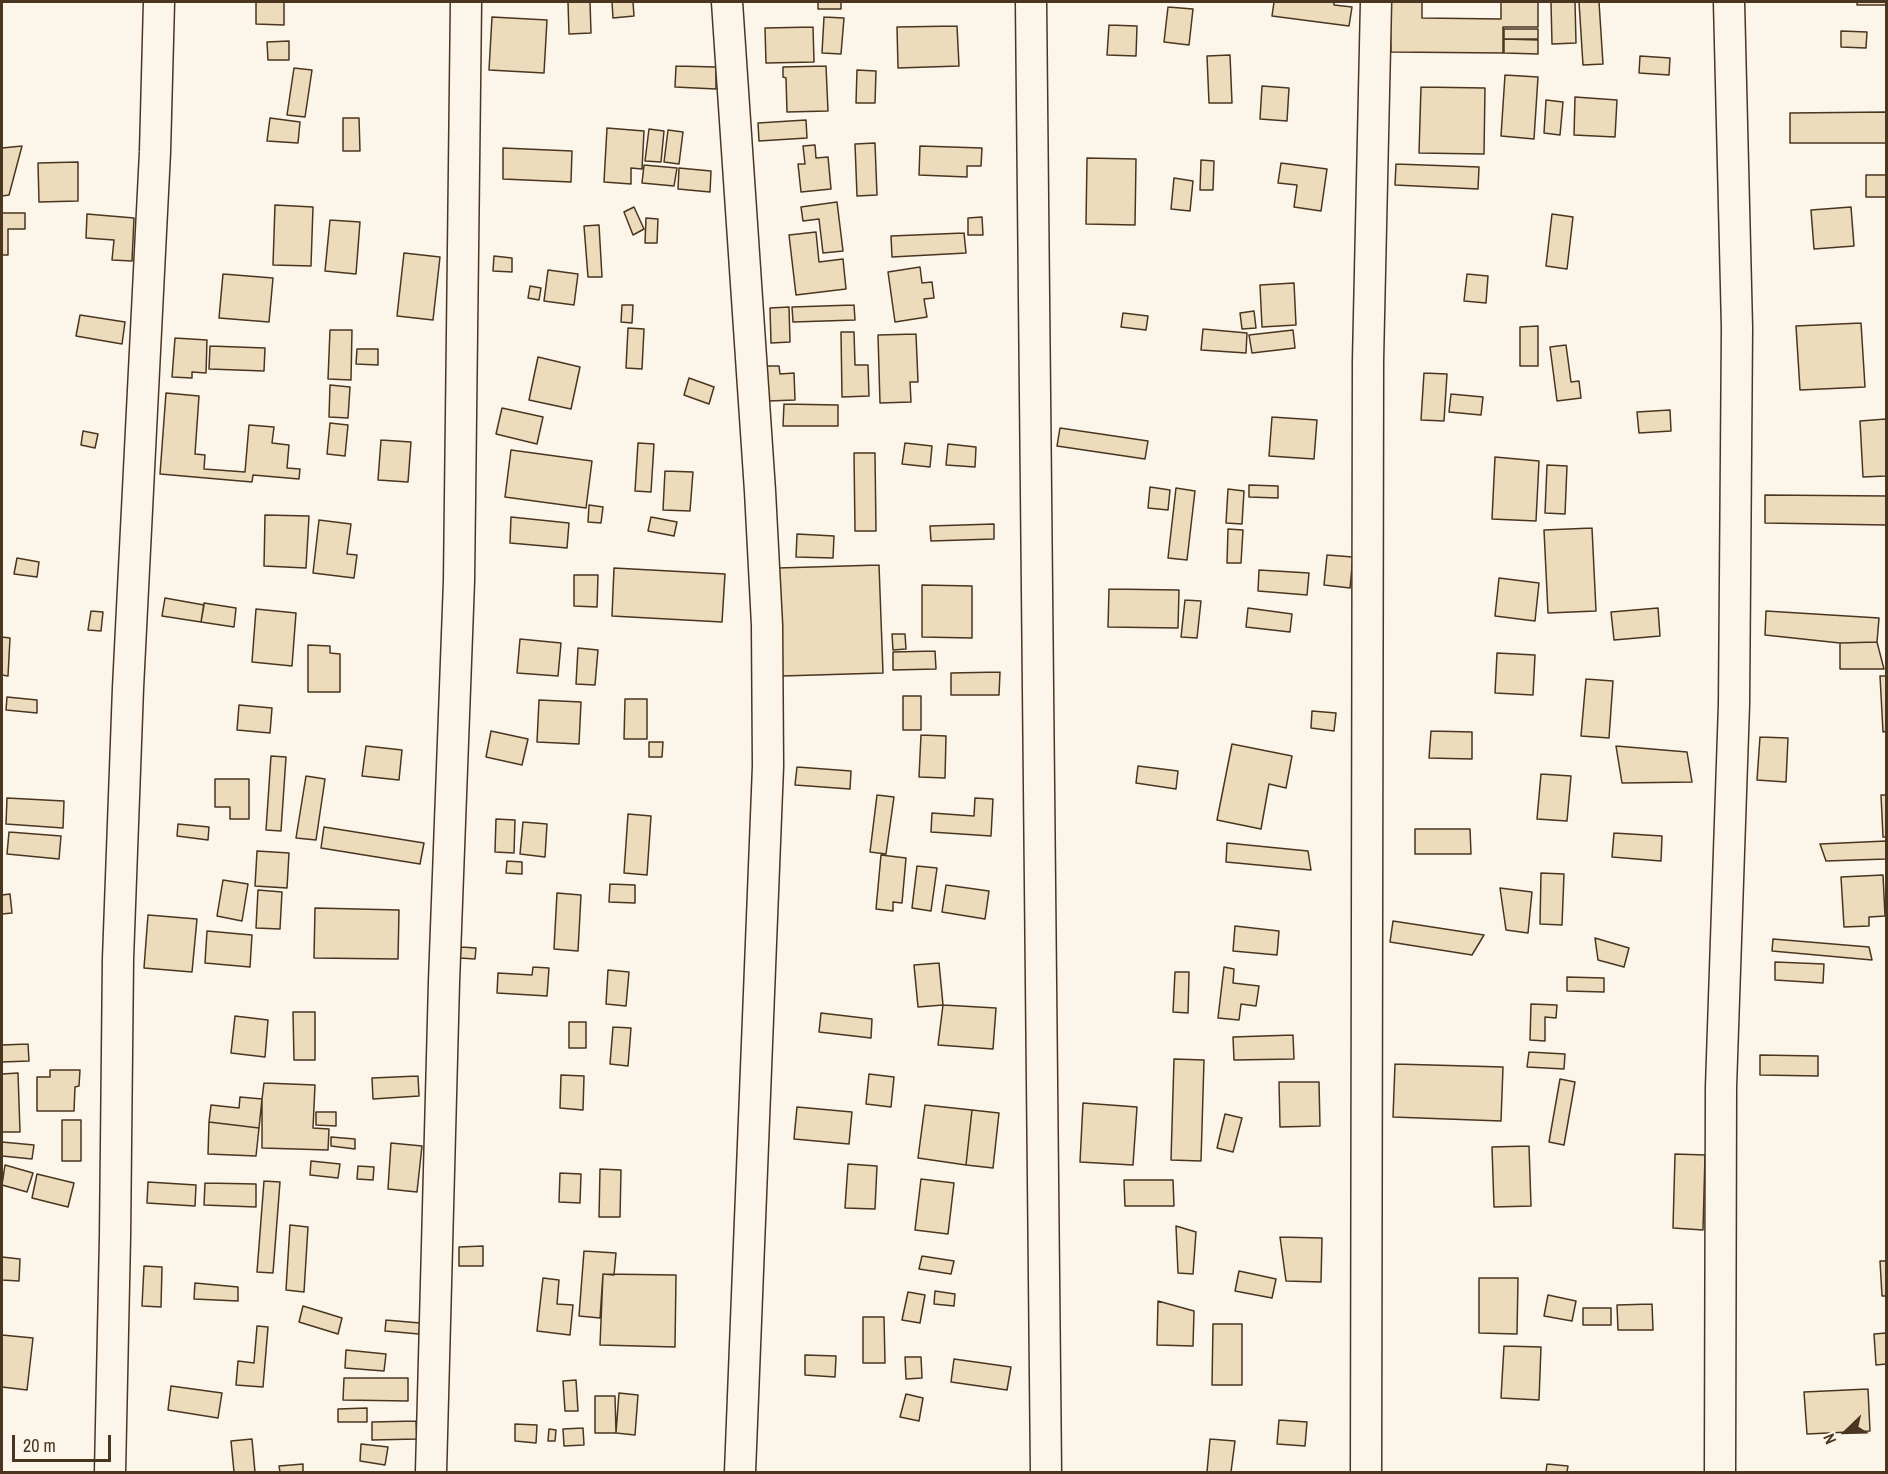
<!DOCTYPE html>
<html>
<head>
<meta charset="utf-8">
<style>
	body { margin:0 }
	#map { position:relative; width:1888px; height:1474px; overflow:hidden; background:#fbf6e9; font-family:"Archivo Narrow",sans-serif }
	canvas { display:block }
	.frame { position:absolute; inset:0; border:3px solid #4a3520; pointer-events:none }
	.north { position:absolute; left:1816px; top:1402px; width:60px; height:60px; -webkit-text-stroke:4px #fbf6e9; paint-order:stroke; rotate:247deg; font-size:16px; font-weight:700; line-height:24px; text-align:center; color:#4a3520 }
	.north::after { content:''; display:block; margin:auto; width:21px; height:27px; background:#4a3520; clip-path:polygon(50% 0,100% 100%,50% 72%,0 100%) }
	.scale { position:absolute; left:12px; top:1435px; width:99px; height:27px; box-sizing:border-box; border:3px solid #4a3520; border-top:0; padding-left:8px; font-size:18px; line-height:21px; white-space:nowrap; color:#4a3520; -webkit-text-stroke:4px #fbf6e9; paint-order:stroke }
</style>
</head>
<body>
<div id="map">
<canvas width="1888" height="1474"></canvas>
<div class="frame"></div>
<div class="north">N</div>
<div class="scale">20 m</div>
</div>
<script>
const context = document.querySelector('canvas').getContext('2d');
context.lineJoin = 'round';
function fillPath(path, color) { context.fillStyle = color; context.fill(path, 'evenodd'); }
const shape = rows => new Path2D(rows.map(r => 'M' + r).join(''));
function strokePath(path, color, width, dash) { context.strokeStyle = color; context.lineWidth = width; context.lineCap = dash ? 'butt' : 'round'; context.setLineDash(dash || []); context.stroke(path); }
const building = shape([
	[256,2,284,2,284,25,256,24,256,2],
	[568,2,590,2,591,33,569,34,568,2],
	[612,2,633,2,634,16,613,18,612,2],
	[818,2,841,2,841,9,818,9,818,2],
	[1274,2,1334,2,1334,5,1352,7,1349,26,1272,16,1274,2],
	[1384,2,1430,2,1422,2,1422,18,1501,19,1501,2,1538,2,1538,27,1503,27,1503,53,1391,52,1390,20,1384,2],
	[1551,2,1575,2,1576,43,1552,44,1551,2],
	[1579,2,1599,2,1603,64,1583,65,1579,2],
	[1857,2,1886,2,1886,5,1857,5,1857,2],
	[1168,7,1193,9,1189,45,1164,42,1168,7],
	[492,17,547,20,544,73,489,70,492,17],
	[824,17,844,18,841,54,822,53,824,17],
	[1109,25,1137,26,1136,56,1107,55,1109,25],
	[957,26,959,66,898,68,897,27,957,26],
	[813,27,814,62,766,63,765,28,813,27],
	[1504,29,1538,29,1538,39,1504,39,1504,29],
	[1841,31,1867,32,1866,48,1841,47,1841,31],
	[1504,39,1538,40,1538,54,1504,53,1504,39],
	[289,41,289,60,268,60,267,42,289,41],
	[1230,55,1232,103,1209,103,1207,56,1230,55],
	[1640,56,1670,58,1669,75,1639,73,1640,56],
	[676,66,716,67,716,89,675,87,676,66],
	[826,66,828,111,787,112,786,78,783,77,783,67,826,66],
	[294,68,312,70,305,117,287,115,294,68],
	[857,70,876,71,875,103,856,103,857,70],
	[1505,75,1538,77,1534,139,1501,136,1505,75],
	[1262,86,1289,88,1287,121,1260,119,1262,86],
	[1421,87,1485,88,1484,154,1419,153,1421,87],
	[1575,97,1617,100,1615,137,1574,135,1575,97],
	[1546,100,1563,102,1560,135,1544,133,1546,100],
	[1886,112,1886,143,1790,143,1790,113,1886,112],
	[270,118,300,122,298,143,267,141,270,118],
	[343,118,359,118,360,151,343,151,343,118],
	[806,120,807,138,759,141,758,123,806,120],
	[607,128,644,131,642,169,631,168,631,184,604,182,607,128],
	[649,129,664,131,661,162,645,161,649,129],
	[668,130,683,132,679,164,664,162,668,130],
	[875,143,877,195,857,196,855,144,875,143],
	[815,145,816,158,828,157,831,189,801,192,798,164,805,164,803,146,815,145],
	[22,146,9,195,2,196,2,148,22,146],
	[920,146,982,148,981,166,967,166,967,177,919,175,920,146],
	[503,148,572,151,571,182,503,179,503,148],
	[1087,158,1136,159,1135,225,1086,224,1087,158],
	[1201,160,1214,161,1213,190,1200,190,1201,160],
	[78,162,78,201,39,202,38,163,78,162],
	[1281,163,1327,169,1321,211,1294,207,1297,185,1278,183,1281,163],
	[1396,164,1479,167,1478,189,1395,185,1396,164],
	[644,165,677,168,674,186,642,183,644,165],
	[679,168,711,171,710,192,678,189,679,168],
	[1866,175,1886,175,1886,197,1866,197,1866,175],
	[1174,178,1193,181,1190,211,1171,209,1174,178],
	[837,202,843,251,823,253,819,219,803,221,801,207,837,202],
	[275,205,313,207,311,266,273,265,275,205],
	[634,207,644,229,633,235,624,212,634,207],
	[1851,207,1854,246,1814,249,1811,210,1851,207],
	[2,213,25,213,25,229,8,229,8,255,2,255,2,213],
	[87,214,134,218,132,261,112,260,114,240,86,238,87,214],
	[1552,214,1573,217,1567,269,1546,266,1552,214],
	[982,217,983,235,968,235,968,218,982,217],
	[646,218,658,219,657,243,645,243,646,218],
	[330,220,360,222,356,274,325,271,330,220],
	[599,225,602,277,588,277,584,226,599,225],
	[816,232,819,262,843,259,846,289,796,295,789,235,816,232],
	[964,233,966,253,892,257,891,236,964,233],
	[404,253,440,257,433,320,397,316,404,253],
	[494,256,512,258,512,272,493,271,494,256],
	[920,267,922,283,932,282,934,298,924,299,927,317,895,322,888,272,920,267],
	[548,270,578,274,574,305,544,301,548,270],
	[223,274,273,278,269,322,219,318,223,274],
	[1467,274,1488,276,1486,303,1464,301,1467,274],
	[1294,283,1296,325,1262,327,1260,285,1294,283],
	[530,286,541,288,539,300,528,298,530,286],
	[622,305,633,305,632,323,621,322,622,305],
	[854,305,855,320,793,322,792,307,854,305],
	[789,307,790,342,771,343,770,308,789,307],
	[1254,311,1256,328,1242,329,1240,313,1254,311],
	[1123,313,1148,316,1146,330,1121,327,1123,313],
	[80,315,125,322,122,344,76,336,80,315],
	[1861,323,1865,387,1800,390,1796,326,1861,323],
	[1538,326,1538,366,1520,366,1520,327,1538,326],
	[628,328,644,329,642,369,626,368,628,328],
	[1203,329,1247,333,1246,353,1201,350,1203,329],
	[330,330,352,330,351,380,328,379,330,330],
	[1293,330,1295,348,1252,353,1249,335,1293,330],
	[841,332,854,332,855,365,868,365,869,396,842,397,841,332],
	[916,334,918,382,910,382,911,402,880,403,878,335,916,334],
	[175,338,207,340,206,373,192,372,192,378,172,377,175,338],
	[1566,345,1571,382,1579,381,1581,398,1557,401,1550,347,1566,345],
	[210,346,265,348,264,371,209,369,210,346],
	[357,349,378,349,378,365,356,364,357,349],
	[538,357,580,367,571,409,529,400,538,357],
	[767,366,779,366,780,374,794,373,795,400,768,401,767,366],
	[1424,373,1447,374,1444,421,1421,420,1424,373],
	[689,378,714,387,709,404,684,395,689,378],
	[330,385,350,387,348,418,329,417,330,385],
	[166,393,199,396,195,454,205,455,204,469,245,472,249,425,274,427,272,443,289,445,287,468,300,469,299,479,253,475,252,482,160,474,166,393],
	[1451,394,1483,397,1481,415,1449,412,1451,394],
	[784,404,838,405,838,426,783,426,784,404],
	[502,408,543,417,537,444,496,434,502,408],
	[1670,410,1671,431,1639,433,1637,412,1670,410],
	[1272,417,1317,420,1314,459,1269,456,1272,417],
	[1886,419,1886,476,1863,477,1860,421,1886,419],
	[330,423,348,425,345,456,327,454,330,423],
	[1060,428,1148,441,1145,459,1057,446,1060,428],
	[83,431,98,434,95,448,81,445,83,431],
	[381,440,411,442,408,482,378,480,381,440],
	[638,443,654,444,651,492,635,491,638,443],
	[905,443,932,446,930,467,902,464,905,443],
	[948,444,976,447,975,467,946,465,948,444],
	[511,450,592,461,586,508,505,497,511,450],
	[854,453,875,453,876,531,855,531,854,453],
	[1495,457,1539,461,1536,521,1492,519,1495,457],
	[1547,465,1567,466,1565,514,1545,513,1547,465],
	[665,471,693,472,690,511,663,510,665,471],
	[1249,485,1278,486,1278,498,1249,497,1249,485],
	[1150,487,1170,490,1168,510,1148,508,1150,487],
	[1176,488,1195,491,1187,560,1168,558,1176,488],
	[1228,489,1244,491,1242,524,1226,523,1228,489],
	[1765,495,1886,496,1886,525,1765,523,1765,495],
	[589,505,603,507,601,523,588,522,589,505],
	[265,515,309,516,306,568,264,566,265,515],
	[511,517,569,523,567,548,510,543,511,517],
	[651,517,677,522,674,536,648,531,651,517],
	[319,520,351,524,347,554,357,555,354,578,313,573,319,520],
	[994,524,994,539,931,541,930,526,994,524],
	[1592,528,1596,611,1548,613,1544,530,1592,528],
	[1228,529,1243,530,1241,563,1227,563,1228,529],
	[797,534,834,536,833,558,796,557,797,534],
	[1327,555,1353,557,1350,588,1324,585,1327,555],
	[17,558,39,562,37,577,14,574,17,558],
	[879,565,883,673,782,676,778,568,879,565],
	[614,568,725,574,722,622,612,616,614,568],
	[1259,570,1309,573,1307,595,1258,591,1259,570],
	[574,575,598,575,597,607,574,606,574,575],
	[1499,578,1539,583,1535,621,1495,616,1499,578],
	[922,585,972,586,972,638,922,637,922,585],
	[1109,589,1179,590,1178,628,1108,627,1109,589],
	[165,598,204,605,201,622,162,616,165,598],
	[1185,600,1201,601,1197,638,1181,637,1185,600],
	[204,603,236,608,234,627,201,622,204,603],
	[1248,608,1292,614,1290,632,1246,627,1248,608],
	[1658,608,1660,636,1614,640,1611,612,1658,608],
	[256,609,296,613,292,666,252,662,256,609],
	[91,611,103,612,101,631,88,630,91,611],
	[1766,611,1879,618,1877,642,1840,643,1765,635,1766,611],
	[892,634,905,634,906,649,893,650,892,634],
	[2,637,10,638,8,676,2,675,2,637],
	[520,639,561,643,558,676,517,673,520,639],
	[1877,642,1884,669,1840,669,1840,643,1877,642],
	[308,645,330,646,330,653,340,654,340,692,308,692,308,645],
	[578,648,598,650,595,685,576,684,578,648],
	[935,651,936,669,893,670,893,652,935,651],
	[1497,653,1535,655,1533,695,1495,693,1497,653],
	[1000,672,999,695,951,695,951,673,1000,672],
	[1880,676,1886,676,1886,731,1883,732,1880,676],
	[1586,679,1613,681,1609,738,1581,736,1586,679],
	[903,696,921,696,921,730,903,730,903,696],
	[7,697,37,700,37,713,6,710,7,697],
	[625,699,647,699,647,739,624,739,625,699],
	[539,700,581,702,579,744,537,742,539,700],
	[239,705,272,708,270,733,237,730,239,705],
	[1312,711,1336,713,1334,731,1311,728,1312,711],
	[491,731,528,739,522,765,486,757,491,731],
	[1431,731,1472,732,1472,759,1429,758,1431,731],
	[921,735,946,736,945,778,919,777,921,735],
	[1760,737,1788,738,1786,782,1757,780,1760,737],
	[649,742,663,742,662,757,649,757,649,742],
	[1232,744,1292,756,1286,788,1269,784,1261,829,1217,820,1232,744],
	[366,746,402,750,399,780,362,776,366,746],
	[1616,746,1687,752,1692,782,1622,783,1616,746],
	[271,756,286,757,281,831,266,830,271,756],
	[1138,766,1178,771,1176,789,1136,783,1138,766],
	[797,767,851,771,850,789,795,785,797,767],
	[1541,774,1571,776,1567,821,1537,819,1541,774],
	[306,776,325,779,316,840,296,838,306,776],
	[215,779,249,779,249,819,230,819,230,807,215,807,215,779],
	[877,795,894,797,886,854,870,852,877,795],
	[1881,795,1886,795,1886,837,1883,837,1881,795],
	[7,798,64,801,63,828,6,824,7,798],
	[975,798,993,799,991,836,931,832,932,813,974,816,975,798],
	[628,814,651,816,647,875,624,873,628,814],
	[496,819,515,820,514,853,495,852,496,819],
	[523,822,547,824,545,857,520,854,523,822],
	[178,824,209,827,208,840,177,836,178,824],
	[324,827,424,843,420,864,321,848,324,827],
	[1415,829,1470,829,1471,854,1415,854,1415,829],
	[9,832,61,836,59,859,7,854,9,832],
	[1614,833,1662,836,1661,861,1612,857,1614,833],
	[1886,841,1886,859,1826,861,1820,844,1886,841],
	[1227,843,1308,851,1311,870,1226,862,1227,843],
	[257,851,289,853,287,888,255,886,257,851],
	[881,855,906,858,902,903,893,902,893,911,876,909,881,855],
	[507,861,522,862,522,874,506,873,507,861],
	[917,866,937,868,931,911,912,908,917,866],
	[1541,873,1564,874,1562,925,1540,924,1541,873],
	[1883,875,1885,916,1869,917,1869,926,1844,927,1841,877,1883,875],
	[223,880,248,884,242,921,217,916,223,880],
	[610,884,635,885,635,903,609,902,610,884],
	[946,885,989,891,985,919,942,912,946,885],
	[1500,888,1532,892,1528,933,1506,930,1500,888],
	[258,890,282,892,280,929,256,928,258,890],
	[557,893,581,895,578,951,554,949,557,893],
	[10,894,12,913,2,914,2,895,10,894],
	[315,908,399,910,398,959,314,958,315,908],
	[148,915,197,919,192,972,144,968,148,915],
	[1393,921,1484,935,1472,955,1390,942,1393,921],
	[1235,926,1279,931,1277,955,1233,951,1235,926],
	[207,931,252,935,250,967,205,963,207,931],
	[1595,938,1629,948,1624,967,1598,960,1595,938],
	[1773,939,1869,947,1872,960,1772,951,1773,939],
	[461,947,476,948,475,959,460,958,461,947],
	[1775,962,1824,964,1823,983,1775,980,1775,962],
	[939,963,943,1005,918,1007,914,965,939,963],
	[533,967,549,968,547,996,497,993,498,973,532,975,533,967],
	[1224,967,1234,969,1233,983,1259,986,1256,1006,1241,1004,1239,1020,1218,1018,1224,967],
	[608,970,629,972,626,1006,606,1004,608,970],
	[1175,972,1189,972,1188,1013,1173,1012,1175,972],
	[1567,977,1604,978,1604,992,1567,991,1567,977],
	[1531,1004,1557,1005,1556,1018,1545,1017,1545,1041,1530,1040,1531,1004],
	[943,1005,996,1008,993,1049,938,1045,943,1005],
	[293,1012,315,1012,315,1060,294,1060,293,1012],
	[821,1013,872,1019,871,1038,819,1032,821,1013],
	[235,1016,268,1020,265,1057,231,1053,235,1016],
	[569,1022,586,1022,586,1048,569,1048,569,1022],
	[613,1027,631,1028,628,1066,610,1064,613,1027],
	[1293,1035,1294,1059,1234,1060,1233,1037,1293,1035],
	[28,1044,29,1061,2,1062,2,1045,28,1044],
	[1529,1052,1565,1054,1564,1069,1527,1067,1529,1052],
	[1760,1055,1818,1056,1818,1076,1760,1075,1760,1055],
	[1174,1059,1204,1060,1201,1161,1171,1160,1174,1059],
	[1395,1064,1503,1067,1501,1121,1393,1117,1395,1064],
	[50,1070,80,1070,79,1086,75,1087,74,1111,37,1111,37,1077,50,1077,50,1070],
	[18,1073,20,1132,2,1132,2,1074,18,1073],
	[869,1074,894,1077,891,1107,866,1104,869,1074],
	[561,1075,584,1076,583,1110,560,1108,561,1075],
	[418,1076,419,1096,373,1099,372,1078,418,1076],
	[1560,1079,1575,1082,1564,1145,1549,1142,1560,1079],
	[1279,1082,1319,1082,1320,1126,1280,1127,1279,1082],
	[264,1083,315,1085,313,1128,329,1129,328,1150,262,1148,262,1099,264,1083],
	[240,1097,262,1099,259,1128,209,1122,211,1105,239,1108,240,1097],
	[1083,1103,1137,1107,1133,1165,1080,1162,1083,1103],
	[925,1105,972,1110,966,1165,918,1158,925,1105],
	[797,1107,852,1112,849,1144,794,1139,797,1107],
	[972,1110,999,1113,993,1168,966,1165,972,1110],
	[316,1112,336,1112,336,1126,316,1125,316,1112],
	[1225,1114,1242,1118,1233,1152,1217,1148,1225,1114],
	[62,1120,81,1120,81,1161,62,1161,62,1120],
	[209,1122,259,1128,256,1156,208,1154,209,1122],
	[331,1137,355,1139,355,1149,331,1146,331,1137],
	[2,1142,34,1145,32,1159,2,1156,2,1142],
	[391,1143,422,1146,417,1192,388,1189,391,1143],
	[1529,1146,1531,1206,1494,1207,1492,1147,1529,1146],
	[1675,1154,1705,1155,1703,1230,1673,1228,1675,1154],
	[311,1161,340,1164,338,1178,310,1175,311,1161],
	[848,1164,877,1166,875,1209,845,1208,848,1164],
	[5,1165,33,1173,27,1192,2,1185,5,1165],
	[358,1166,374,1167,373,1180,357,1179,358,1166],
	[600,1169,621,1170,620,1217,599,1217,600,1169],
	[560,1173,581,1174,580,1203,559,1202,560,1173],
	[37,1174,74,1183,68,1207,32,1198,37,1174],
	[921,1179,954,1183,948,1234,915,1230,921,1179],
	[1124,1180,1173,1180,1174,1206,1125,1206,1124,1180],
	[264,1181,280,1182,273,1273,257,1272,264,1181],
	[148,1182,196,1185,195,1206,147,1203,148,1182],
	[205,1183,256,1184,256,1207,204,1205,205,1183],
	[290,1225,308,1227,304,1292,286,1290,290,1225],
	[1176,1226,1196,1232,1193,1274,1178,1273,1176,1226],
	[1280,1237,1322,1238,1321,1282,1286,1281,1280,1237],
	[483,1246,483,1266,459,1266,459,1247,483,1246],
	[584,1251,616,1253,614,1275,603,1274,600,1318,579,1316,584,1251],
	[922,1256,954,1261,951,1274,919,1269,922,1256],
	[2,1257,20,1259,19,1281,2,1280,2,1257],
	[1880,1261,1886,1261,1886,1296,1882,1296,1880,1261],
	[144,1266,162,1267,161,1307,142,1306,144,1266],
	[1239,1271,1276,1279,1272,1298,1235,1291,1239,1271],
	[603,1274,676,1275,675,1347,600,1345,603,1274],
	[543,1278,559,1280,557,1304,573,1305,570,1335,537,1331,543,1278],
	[1479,1278,1518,1278,1517,1334,1479,1333,1479,1278],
	[195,1283,238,1287,238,1301,194,1299,195,1283],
	[935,1291,955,1294,954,1306,934,1304,935,1291],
	[908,1292,925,1295,920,1323,902,1320,908,1292],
	[1548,1295,1576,1301,1572,1321,1544,1316,1548,1295],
	[1158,1301,1194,1311,1193,1346,1157,1345,1158,1301],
	[1652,1304,1653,1330,1618,1330,1617,1305,1652,1304],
	[303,1306,342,1318,338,1334,299,1322,303,1306],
	[1583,1308,1611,1308,1611,1325,1583,1325,1583,1308],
	[863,1317,884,1317,885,1363,863,1363,863,1317],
	[386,1320,420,1323,419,1334,385,1331,386,1320],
	[1213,1324,1242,1324,1242,1385,1212,1385,1213,1324],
	[257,1326,268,1327,263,1387,236,1385,238,1361,254,1363,257,1326],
	[1886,1333,1886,1364,1876,1365,1874,1334,1886,1333],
	[2,1335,33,1338,27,1390,2,1387,2,1335],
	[1504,1346,1541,1347,1539,1400,1501,1398,1504,1346],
	[346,1350,386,1354,384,1371,345,1368,346,1350],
	[805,1355,836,1356,835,1377,805,1375,805,1355],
	[905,1357,921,1357,922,1378,906,1379,905,1357],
	[954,1359,1011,1367,1007,1390,951,1382,954,1359],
	[344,1378,408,1378,408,1401,343,1400,344,1378],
	[576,1380,578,1411,565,1411,563,1381,576,1380],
	[171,1386,222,1393,218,1418,168,1410,171,1386],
	[1868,1389,1870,1431,1807,1434,1804,1392,1868,1389],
	[619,1393,638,1395,635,1435,616,1433,619,1393],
	[906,1394,923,1398,919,1421,900,1417,906,1394],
	[595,1396,615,1396,616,1433,595,1433,595,1396],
	[367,1408,367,1422,338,1422,338,1409,367,1408],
	[1279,1420,1307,1422,1305,1446,1277,1444,1279,1420],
	[416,1421,417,1439,372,1440,372,1422,416,1421],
	[515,1424,537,1425,536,1443,515,1441,515,1424],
	[583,1428,584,1445,564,1446,563,1429,583,1428],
	[549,1429,556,1430,555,1441,548,1441,549,1429],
	[252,1439,255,1472,234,1472,231,1441,252,1439],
	[1210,1439,1235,1441,1231,1472,1207,1472,1210,1439],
	[361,1444,388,1447,385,1465,360,1461,361,1444],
	[303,1464,303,1472,280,1472,279,1466,303,1464],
	[1547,1464,1568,1466,1567,1472,1546,1472,1547,1464]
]);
fillPath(building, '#ecdcbc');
strokePath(building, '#4a3520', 1.5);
const minor = shape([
	[727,2,760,491,767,625,768,766,740,1472],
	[1031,2,1046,1472],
	[110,1472,115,1237,118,959,128,688,155,152,159,2],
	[431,1472,444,982,459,581,466,2],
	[1366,1472,1368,361,1376,2],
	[1720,1472,1721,1087,1734,704,1737,328,1729,2]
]);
strokePath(minor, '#4a3520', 33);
strokePath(minor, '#fbf6e9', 30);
</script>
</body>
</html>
